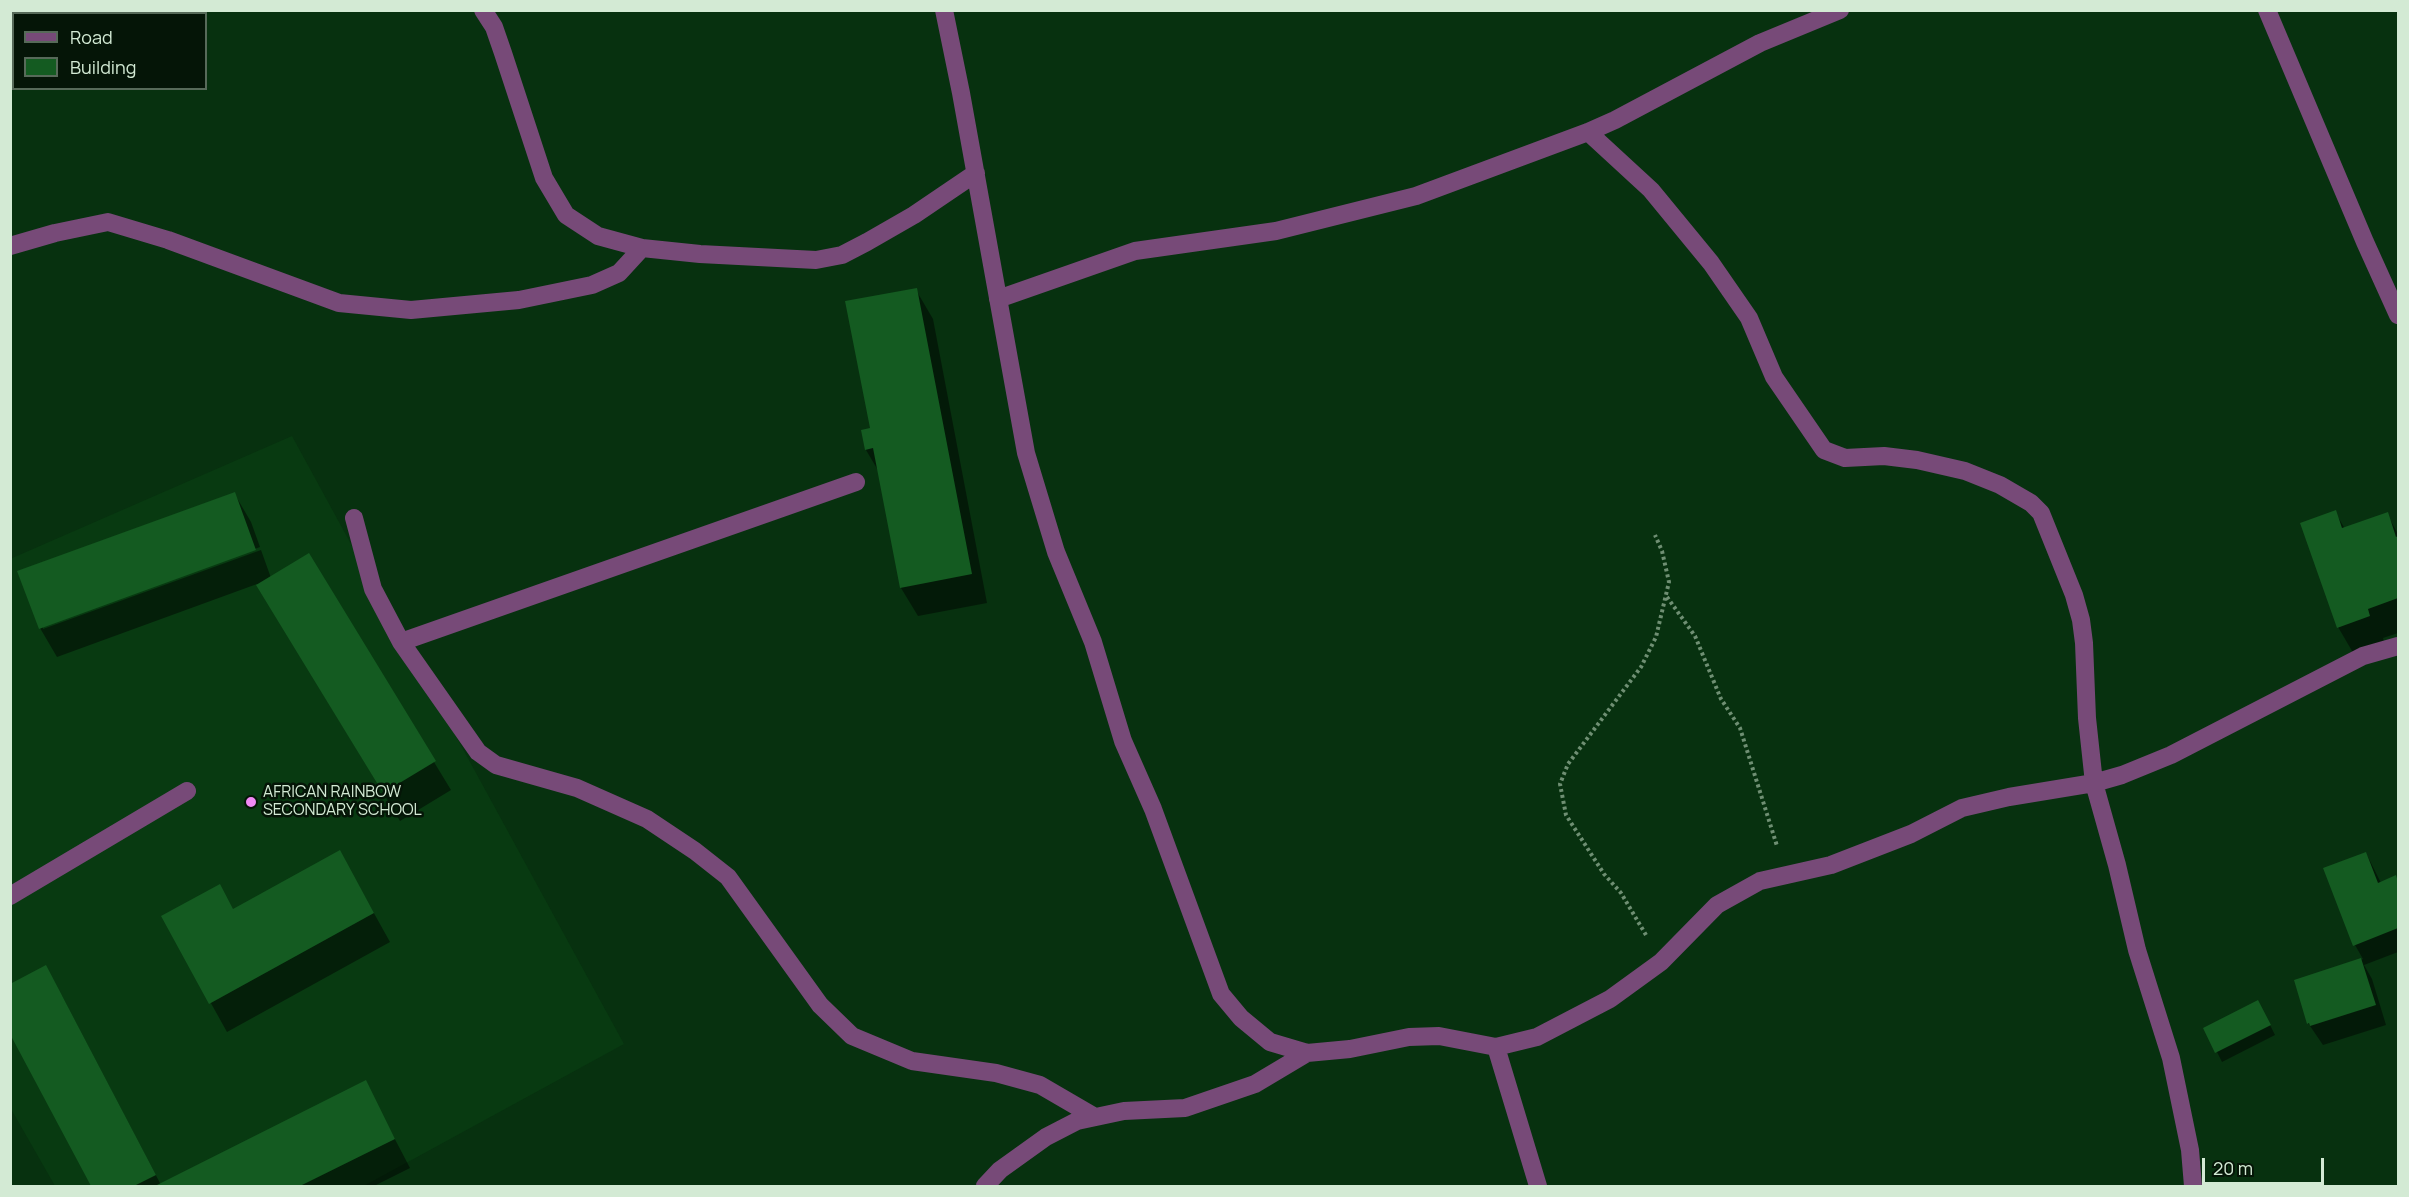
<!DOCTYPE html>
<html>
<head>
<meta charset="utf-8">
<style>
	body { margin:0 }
	#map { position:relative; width:2409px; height:1197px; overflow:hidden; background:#07310f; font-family:Manrope,sans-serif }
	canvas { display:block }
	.frame { position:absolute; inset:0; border:12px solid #d3ead4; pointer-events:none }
	.legend { position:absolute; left:12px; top:12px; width:195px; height:78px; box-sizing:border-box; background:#051507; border:2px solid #576a59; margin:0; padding:8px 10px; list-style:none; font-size:18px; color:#d3ead4 }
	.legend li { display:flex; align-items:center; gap:12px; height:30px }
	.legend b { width:30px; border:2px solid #576a59 }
	.scale { position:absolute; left:2202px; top:1158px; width:122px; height:27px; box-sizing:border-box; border:3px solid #d3ead4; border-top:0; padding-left:8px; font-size:18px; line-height:21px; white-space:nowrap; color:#d3ead4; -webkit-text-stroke:4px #051507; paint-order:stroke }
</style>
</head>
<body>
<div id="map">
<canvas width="2409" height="1197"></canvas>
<div class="frame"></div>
<ul class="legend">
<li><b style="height:8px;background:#774a78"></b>Road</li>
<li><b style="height:16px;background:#145b21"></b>Building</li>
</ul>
<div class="scale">20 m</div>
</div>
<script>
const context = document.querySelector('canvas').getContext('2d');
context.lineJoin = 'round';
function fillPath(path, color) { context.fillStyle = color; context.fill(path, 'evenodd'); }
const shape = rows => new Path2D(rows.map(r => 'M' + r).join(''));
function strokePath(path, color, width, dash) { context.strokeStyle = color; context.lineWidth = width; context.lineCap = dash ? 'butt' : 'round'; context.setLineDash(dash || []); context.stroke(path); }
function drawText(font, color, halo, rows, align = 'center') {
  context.font = font + ' Manrope,sans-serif'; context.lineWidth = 5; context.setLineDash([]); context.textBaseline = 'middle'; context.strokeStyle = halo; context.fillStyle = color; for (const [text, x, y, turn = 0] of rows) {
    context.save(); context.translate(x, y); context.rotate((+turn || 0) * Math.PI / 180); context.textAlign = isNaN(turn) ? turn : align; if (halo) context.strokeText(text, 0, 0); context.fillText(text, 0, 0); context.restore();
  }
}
fillPath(shape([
	[292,436,624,1044,364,1186,55,1186,11,1109,10,559]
]), '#083a11');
fillPath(shape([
	[916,290,933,319,987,603,918,616,901,588,879,472,866,450],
	[234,493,251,522,260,547,43,626,43,629,261,550,271,578,308,555,451,790,400,821,257,584,57,657,40,628,19,571],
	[2335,512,2345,529,2387,514,2398,534,2398,633,2383,638,2385,645,2355,656,2338,627],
	[2366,853,2381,883,2395,877,2398,883,2398,952,2364,965,2372,979,2386,1025,2323,1045,2308,1023,2296,981,2363,959,2355,945],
	[356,881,390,942,227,1032,163,917,233,911],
	[62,996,161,1185,365,1082,410,1168,374,1186,92,1186,10,1031],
	[2263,1011,2275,1035,2222,1062,2205,1028]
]), '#0007');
fillPath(shape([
	[917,288,972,574,900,588,873,448,865,450,861,430,870,428,845,301],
	[235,492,256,550,39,629,17,571],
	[2336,510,2342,528,2388,512,2396,537,2398,536,2398,598,2368,609,2370,616,2337,628,2300,523],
	[309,553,436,761,383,793,256,585],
	[340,850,374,913,209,1004,161,916,220,884,233,909],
	[2366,852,2378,883,2396,875,2398,882,2398,928,2353,946,2323,868],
	[2361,958,2376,1005,2310,1026,2309,1023,2307,1024,2294,980],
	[46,965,156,1175,134,1186,91,1186,10,1034,10,984],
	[2258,1000,2271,1025,2215,1053,2203,1028],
	[366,1080,395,1139,300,1186,155,1186]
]), '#145b21');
strokePath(shape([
	[1667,597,1695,636,1721,699,1740,728,1777,846],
	[1646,935,1621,893,1604,874,1566,815,1560,784,1568,764,1641,667,1656,637,1669,582,1662,551,1655,535]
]), '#6f8f73', 4, [3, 3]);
strokePath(shape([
	[483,10,494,27,503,53,544,178,566,215,598,236,642,248,700,254,816,260,842,255,867,242,914,215,976,173],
	[944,10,961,93,1026,453,1056,552,1093,642,1123,741,1153,809,1221,994,1241,1018,1270,1042,1307,1053,1350,1049,1409,1037,1439,1036,1496,1047,1537,1037,1610,999,1661,962,1717,905,1760,881,1831,865,1911,834,1962,808,2009,797,2094,783,2122,775,2171,755,2363,656,2398,646],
	[2267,10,2365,242,2398,315],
	[1588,132,1651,190,1711,263,1749,318,1774,377,1824,450,1845,458,1884,456,1917,460,1965,471,2000,485,2031,503,2041,513,2074,595,2081,620,2084,643,2087,718,2094,783,2117,865,2137,950,2171,1058,2190,1150,2193,1186],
	[10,246,55,233,108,222,168,240,339,303,411,310,519,300,592,285,619,273,642,248],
	[998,299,1135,251,1276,231,1416,196,1588,132,1615,120,1760,43,1840,10],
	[354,518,373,589,401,642,478,752,496,765,577,788,647,819,695,851,728,877,820,1005,852,1036,912,1061,996,1073,1040,1085,1095,1117],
	[401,642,856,482],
	[10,896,187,791],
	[1496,1047,1538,1186],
	[985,1186,1000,1170,1046,1137,1077,1121,1124,1111,1185,1108,1255,1084,1307,1053]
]), '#774a78', 18);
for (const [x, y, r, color] of [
	[251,802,6,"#f18af4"]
]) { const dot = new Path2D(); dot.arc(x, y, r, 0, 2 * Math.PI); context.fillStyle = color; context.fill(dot); strokePath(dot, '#051507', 2); }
drawText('16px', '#d3ead4', '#051507', [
	["AFRICAN RAINBOW",263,793],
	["SECONDARY SCHOOL",263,811]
], 'left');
</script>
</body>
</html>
